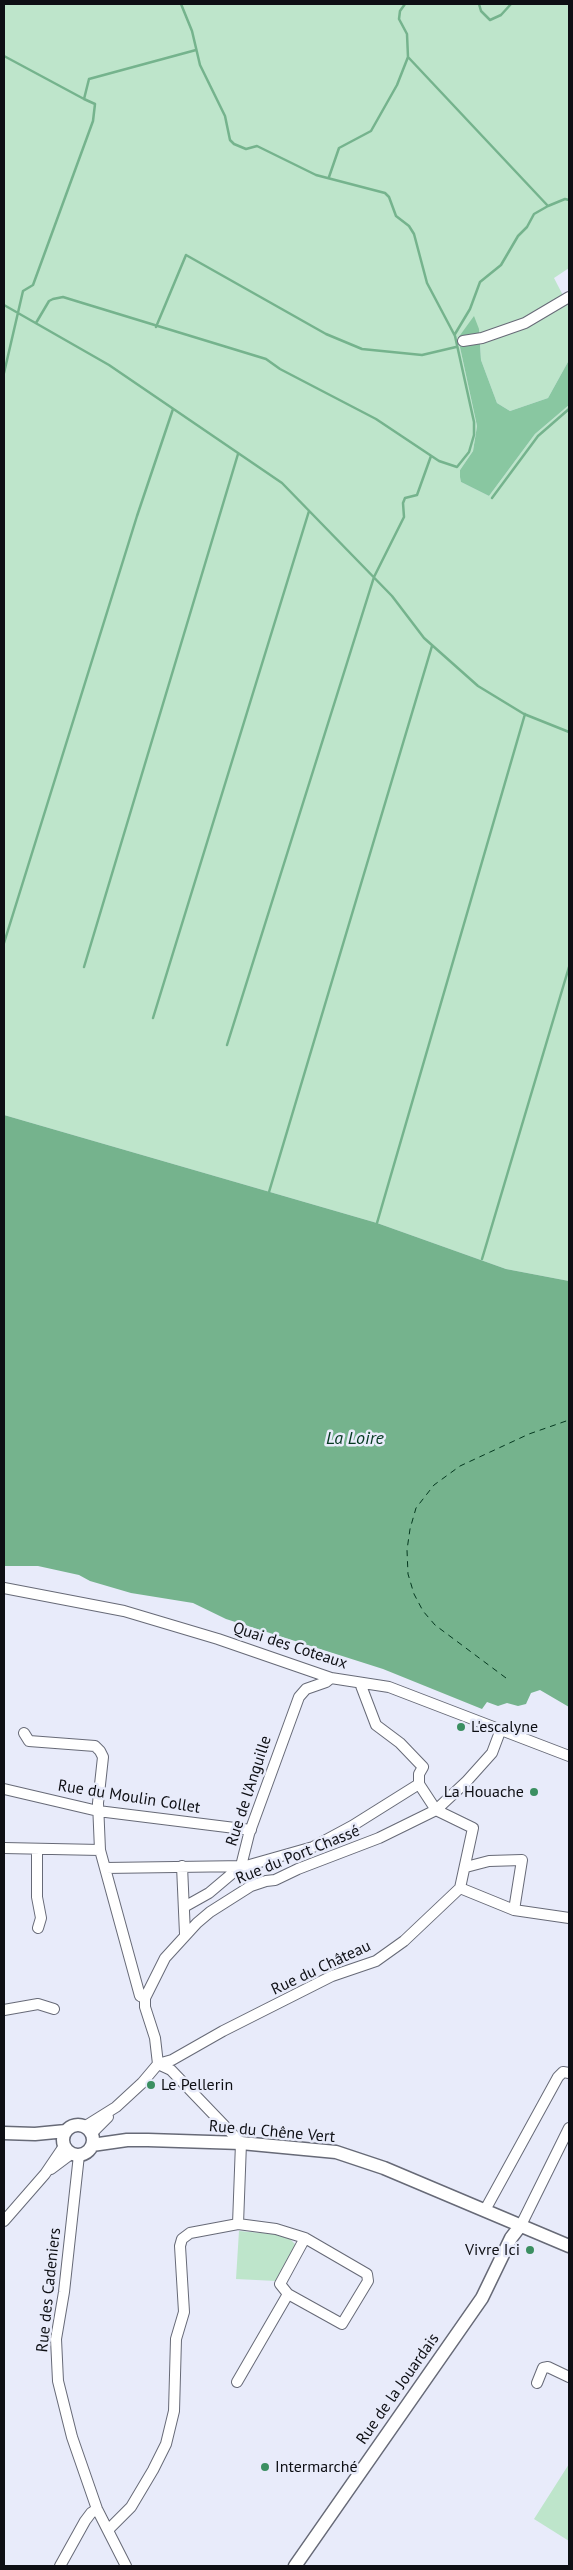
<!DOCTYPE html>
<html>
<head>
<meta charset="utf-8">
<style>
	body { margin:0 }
	#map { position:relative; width:573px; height:2570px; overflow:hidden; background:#e8ebfa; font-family:"PT Sans",sans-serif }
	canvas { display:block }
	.frame { position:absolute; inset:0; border:5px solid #0e0f14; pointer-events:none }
</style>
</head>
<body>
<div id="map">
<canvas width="573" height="2570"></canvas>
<div class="frame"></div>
</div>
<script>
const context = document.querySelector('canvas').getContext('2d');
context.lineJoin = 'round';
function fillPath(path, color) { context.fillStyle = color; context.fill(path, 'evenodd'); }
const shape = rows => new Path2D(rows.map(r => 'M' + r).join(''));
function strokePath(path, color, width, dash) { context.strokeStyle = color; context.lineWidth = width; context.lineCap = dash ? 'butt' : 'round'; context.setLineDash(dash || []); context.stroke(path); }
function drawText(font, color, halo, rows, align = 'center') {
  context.font = font + ' "PT Sans",sans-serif'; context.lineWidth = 5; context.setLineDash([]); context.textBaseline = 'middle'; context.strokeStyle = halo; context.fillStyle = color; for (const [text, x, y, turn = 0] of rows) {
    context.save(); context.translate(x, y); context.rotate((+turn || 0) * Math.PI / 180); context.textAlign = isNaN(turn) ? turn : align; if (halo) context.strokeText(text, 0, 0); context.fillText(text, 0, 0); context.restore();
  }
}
fillPath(shape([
	[4,4,569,4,569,268,554,278,569,307,569,360,548,398,510,411,497,403,481,360,479,329,458,338,477,426,473,451,460,470,461,482,489,496,535,434,569,405,569,1281,506,1269,377,1223,4,1115],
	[239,2231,274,2234,289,2238,297,2246,276,2281,236,2279],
	[569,2464,569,2541,534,2519]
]), '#bee5cb');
fillPath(shape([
	[474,316,479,329,481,360,497,403,510,411,548,398,569,360,569,405,535,434,489,496,461,482,460,477,460,470,473,451,477,426,458,338]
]), '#89c7a1');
fillPath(shape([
	[4,1115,377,1223,506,1269,569,1281,569,1707,540,1690,531,1693,526,1704,518,1706,507,1703,498,1706,487,1702,482,1709,383,1669,226,1619,193,1603,131,1593,90,1581,79,1575,38,1566,4,1566]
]), '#75b38d');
strokePath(shape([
	[479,4,481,11,490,20,501,15,511,4],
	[4,56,84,99],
	[408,57,548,206],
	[329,177,339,148,371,131,397,85,408,57,407,34,399,19,400,11,405,4],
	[4,305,109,365,282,483,392,596,424,638,478,686,524,714,569,732],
	[36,323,49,301,53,299,63,297,76,301,266,359,280,369,376,419,439,461,457,467,469,452,474,435,474,422,455,336,427,283,414,234,409,226,396,216,389,197,385,193,316,175,257,146,246,149,234,144,230,140,225,116,200,65,192,31,181,4],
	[156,327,186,255,326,334,362,349,422,355,456,347],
	[455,334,470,309,480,282,501,265,518,236,527,227,534,214,548,206,565,199,569,200],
	[4,373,23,291,33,285,93,121,95,104,84,99,89,79,196,50],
	[492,498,538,436,569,409],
	[4,943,137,516,173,409],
	[84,967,238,454],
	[153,1018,309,511],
	[227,1045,374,577,404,517,403,503,405,498,417,495,431,456],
	[269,1192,432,646],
	[377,1223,525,714],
	[482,1259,569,967]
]), '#75b38d', 2.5);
strokePath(shape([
	[506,1678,435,1625,423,1611,414,1594,408,1574,407,1550,410,1529,416,1508,434,1485,460,1466,529,1434,569,1420]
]), '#04381f', 1, [6, 5]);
const minor = shape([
	[463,341,482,338,525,323,569,297],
	[4,1588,124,1611,218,1639,331,1678,389,1687,569,1756],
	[360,1683,376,1725,400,1743,423,1767,419,1774,419,1784,436,1810,473,1828,460,1888],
	[24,1733,29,1741,95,1746,100,1751,103,1757,98,1803,100,1850,140,1996,145,1998],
	[4,1789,98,1811,251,1830],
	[4,1848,100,1850],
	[37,1850,37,1897,41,1918,38,1928],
	[182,1866,185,1934],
	[466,1867,489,1861,522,1860,514,1910],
	[105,1868,246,1866,313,1847,352,1826,419,1784],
	[184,1907,209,1893,241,1866,249,1834,299,1697,306,1689,326,1682,331,1678],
	[4,2010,38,2004,54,2009],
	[158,2064,155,2038,145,2007,145,1998,165,1958,197,1923,210,1912,251,1886,266,1881,275,1880,298,1869,379,1838,436,1810,466,1782,492,1753,501,1729],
	[158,2064,171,2070,241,2143,238,2224,276,2229,305,2238,367,2274,368,2281,342,2324,288,2294,280,2284,305,2238],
	[84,2127,116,2107,142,2083,158,2064,172,2060,223,2031,332,1976,376,1961,404,1941,460,1888,514,1910,569,1918],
	[91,2134,108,2117],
	[79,2155,64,2292,56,2339,58,2381,72,2437,97,2509,126,2566],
	[51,2169,71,2154],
	[485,2210,558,2077,563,2072,569,2073],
	[4,2221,45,2174,64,2146],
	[521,2225,569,2128],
	[237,2382,288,2294],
	[537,2383,543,2368,548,2367,569,2377],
	[108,2530,131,2507,153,2470,166,2444,174,2411,176,2339,184,2312,180,2246,182,2239,190,2233,238,2224],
	[60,2566,85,2521,91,2513,97,2509]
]);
const major = shape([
	'63 2140a15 15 0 1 1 30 0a15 15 0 1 1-30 0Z',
	[4,2133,35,2134,66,2131],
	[92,2145,127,2140,148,2140,241,2143,336,2152,384,2168,569,2246],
	[295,2566,482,2298,511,2238,521,2225]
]);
strokePath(minor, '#676a77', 12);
strokePath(major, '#676a77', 15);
strokePath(minor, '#fff', 10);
strokePath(major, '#fff', 12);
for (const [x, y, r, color] of [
	[461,1727,5,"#3b8f61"],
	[534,1792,5,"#3b8f61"],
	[151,2085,5,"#3b8f61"],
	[530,2250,5,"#3b8f61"],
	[265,2467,5,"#3b8f61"]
]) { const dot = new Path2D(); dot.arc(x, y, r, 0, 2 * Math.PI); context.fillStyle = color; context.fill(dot); strokePath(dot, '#e8ebfa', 2); }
drawText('16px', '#0e0f14', '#e8ebfa', [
	["Quai des Coteaux",290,1646,18],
	["Rue de l'Anguille",249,1791,-72],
	["Rue du Moulin Collet",129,1797,9],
	["Rue du Port Chassé",298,1855,-22],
	["Rue du Château",321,1968,-25],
	["Rue du Chêne Vert",272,2132,5],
	["Rue des Cadeniers",49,2290,-84],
	["Rue de la Jouardais",398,2389,-55]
]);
drawText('16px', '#0e0f14', '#e8ebfa', [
	["L'escalyne",471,1727],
	["La Houache",524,1792,"right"],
	["Le Pellerin",161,2085],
	["Vivre Ici",520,2250,"right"],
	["Intermarché",275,2467]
], 'left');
drawText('italic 18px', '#04381f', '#e8ebfa', [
	["La Loire",355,1439]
]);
</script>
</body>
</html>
